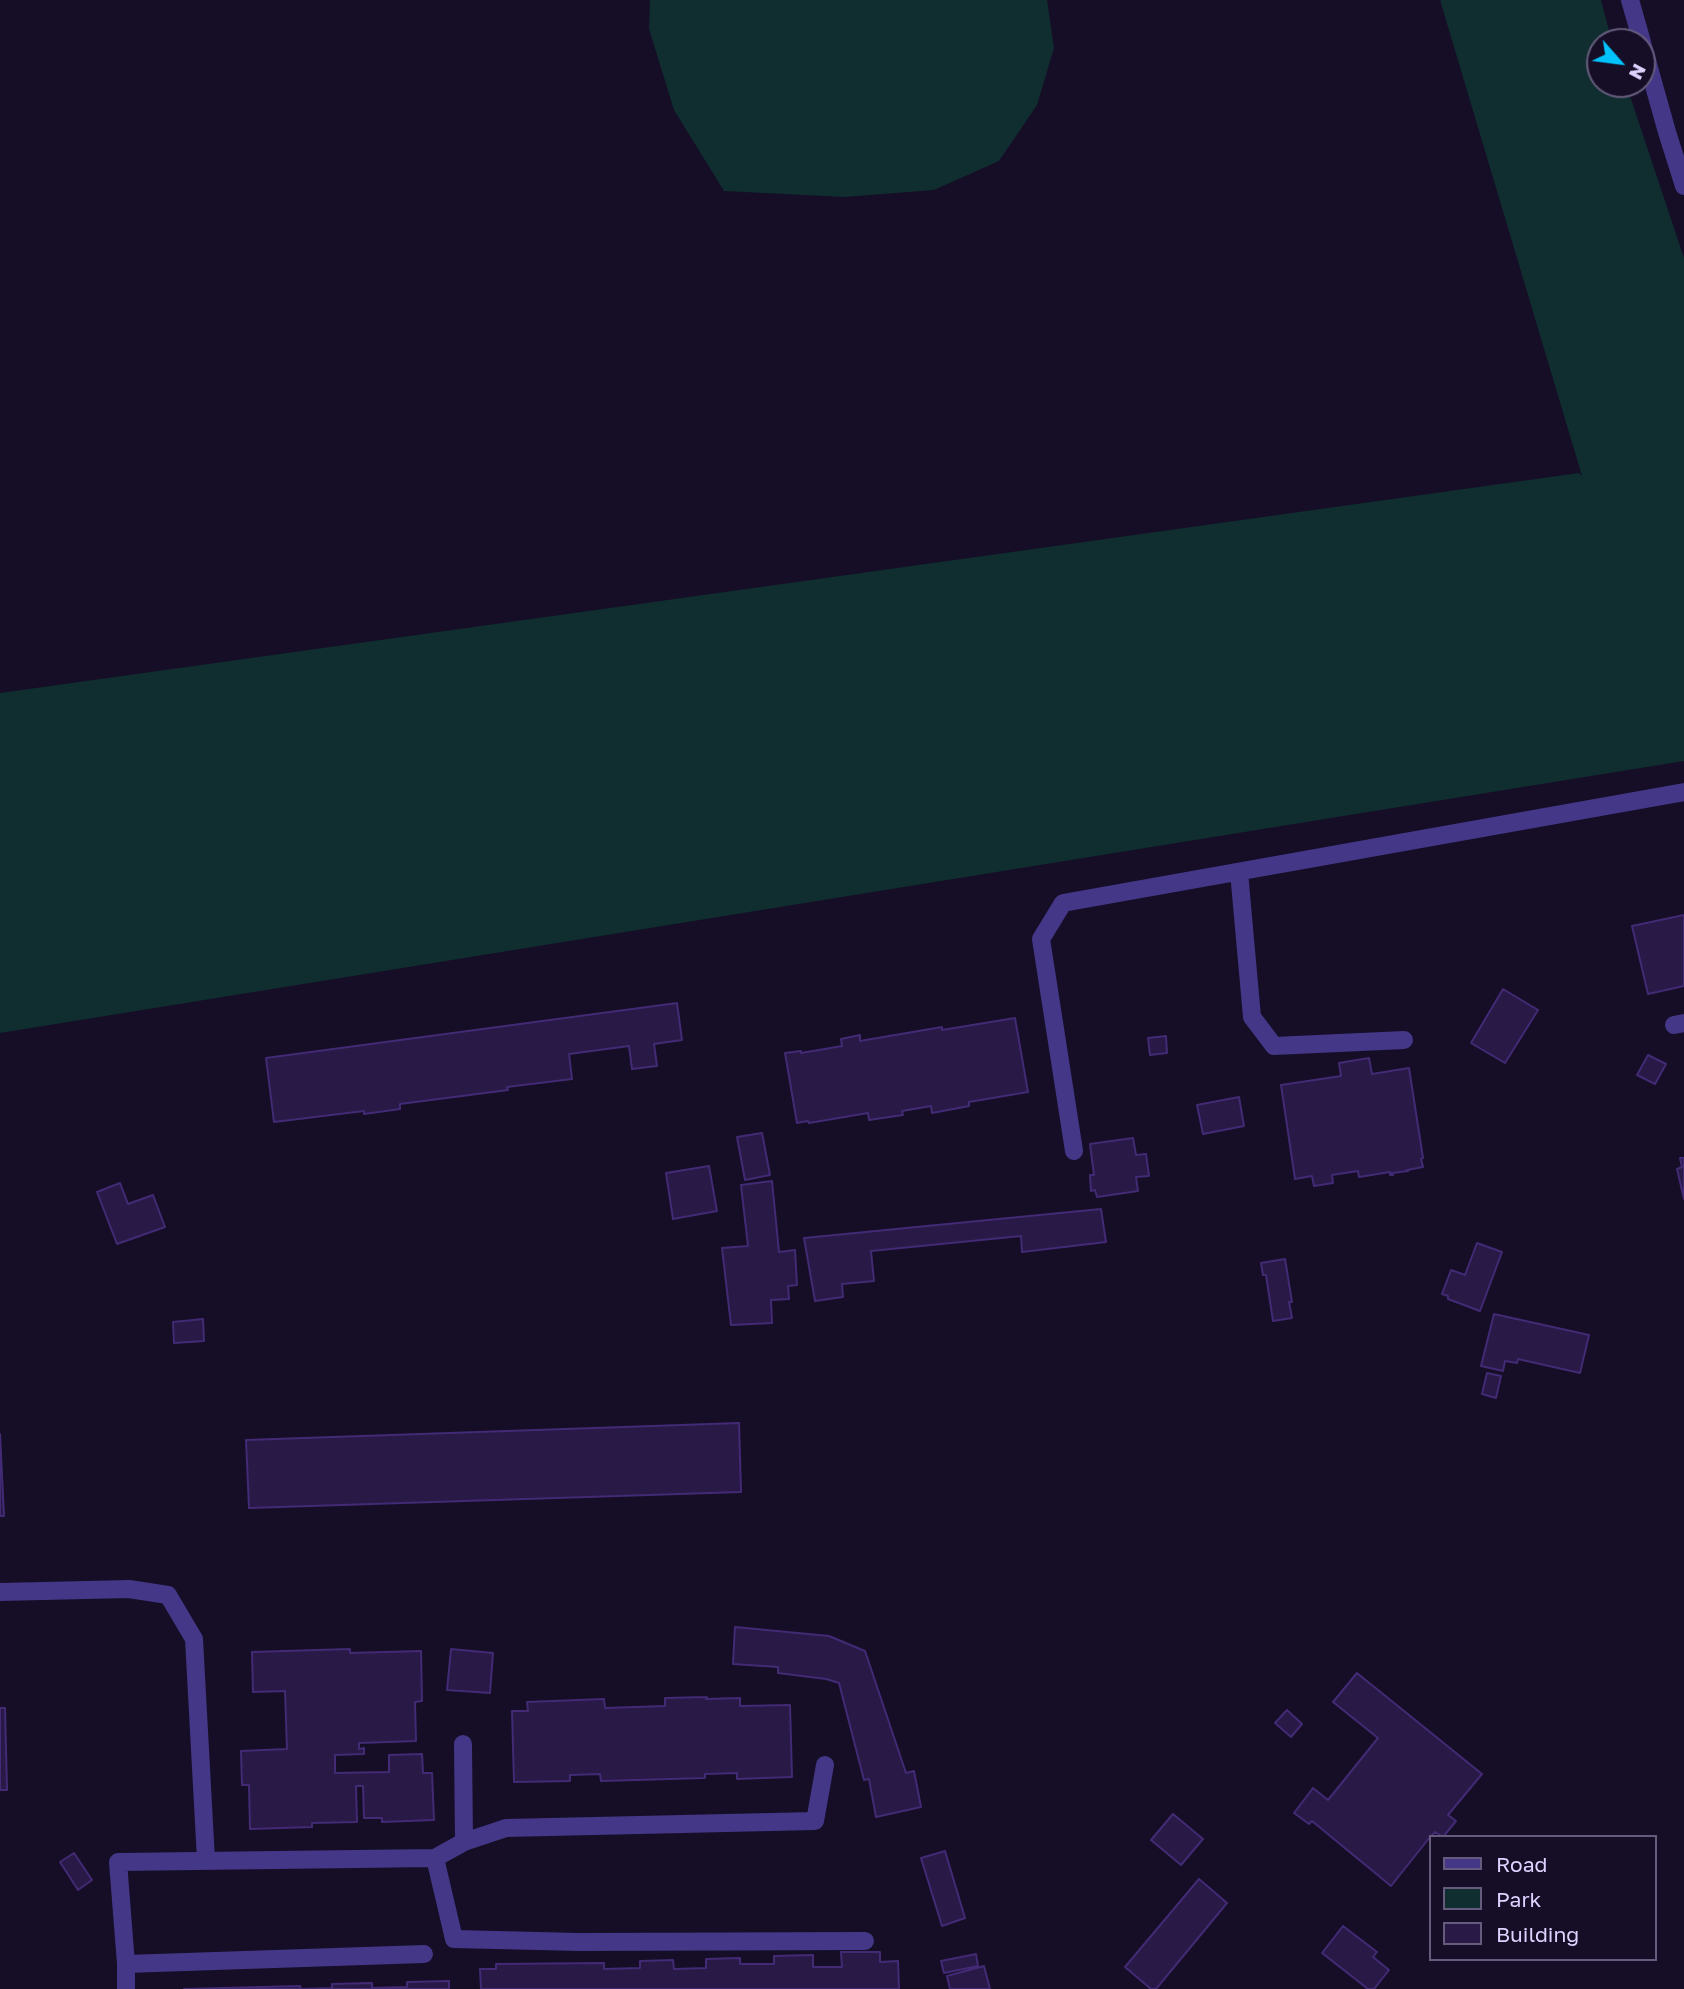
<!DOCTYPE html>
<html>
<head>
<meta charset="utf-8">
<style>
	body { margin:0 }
	#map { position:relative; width:1684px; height:1989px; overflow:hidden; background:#150e26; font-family:"Golos Text",sans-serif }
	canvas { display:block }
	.legend { position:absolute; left:1429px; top:1835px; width:228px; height:126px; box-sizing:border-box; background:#150e26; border:2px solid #655c7d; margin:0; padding:9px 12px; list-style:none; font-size:21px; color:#ddd2ff }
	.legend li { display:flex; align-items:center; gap:14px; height:35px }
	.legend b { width:35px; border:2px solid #655c7d }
	.north { position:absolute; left:1586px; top:28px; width:70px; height:70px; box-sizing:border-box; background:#150e26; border:2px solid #655c7d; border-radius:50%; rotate:118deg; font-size:19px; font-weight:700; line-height:28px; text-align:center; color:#ddd2ff }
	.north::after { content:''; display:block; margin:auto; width:24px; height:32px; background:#00c3fd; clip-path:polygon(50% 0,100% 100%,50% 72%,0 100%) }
</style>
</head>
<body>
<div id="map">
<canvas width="1684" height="1989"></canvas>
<ul class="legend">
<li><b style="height:9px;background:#443787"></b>Road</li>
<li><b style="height:19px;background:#102d30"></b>Park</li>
<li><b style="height:19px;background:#281947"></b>Building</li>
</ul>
<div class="north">N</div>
</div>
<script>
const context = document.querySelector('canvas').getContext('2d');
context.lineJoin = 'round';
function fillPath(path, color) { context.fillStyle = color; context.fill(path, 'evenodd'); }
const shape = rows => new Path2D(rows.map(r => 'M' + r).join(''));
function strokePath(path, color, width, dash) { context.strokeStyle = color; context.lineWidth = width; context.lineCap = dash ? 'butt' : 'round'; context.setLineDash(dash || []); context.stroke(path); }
fillPath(shape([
	[650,0,1047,0,1054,48,1037,105,999,161,934,190,845,197,724,191,674,110,649,29],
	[1440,0,1601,0,1612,42,1600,42,1600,84,1626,84,1684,258,1684,761,0,1033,0,693,1579,473,1582,476]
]), '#102d30');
const building = shape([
	[1684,915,1684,986,1648,994,1632,926,1684,915],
	[1503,989,1538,1010,1505,1063,1471,1043,1503,989],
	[677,1003,682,1040,654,1044,657,1066,632,1069,629,1046,569,1054,572,1079,507,1087,508,1090,400,1104,400,1109,364,1114,364,1111,274,1122,266,1058,677,1003],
	[1015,1018,1028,1092,969,1102,969,1106,932,1113,931,1106,902,1111,903,1115,869,1120,868,1113,809,1123,808,1121,797,1123,785,1053,801,1051,801,1053,842,1046,841,1039,860,1035,860,1041,942,1027,942,1030,1015,1018],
	[1166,1036,1167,1053,1150,1055,1148,1038,1166,1036],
	[1648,1055,1666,1064,1655,1084,1637,1075,1648,1055],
	[1369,1058,1372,1074,1409,1068,1423,1158,1421,1159,1423,1167,1407,1170,1408,1171,1392,1173,1393,1175,1390,1175,1390,1172,1359,1177,1358,1171,1332,1175,1333,1183,1314,1186,1312,1176,1295,1179,1281,1085,1341,1076,1339,1063,1369,1058],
	[1239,1097,1244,1126,1203,1134,1197,1105,1239,1097],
	[762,1133,770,1175,745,1180,737,1137,762,1133],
	[1133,1138,1136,1155,1146,1154,1149,1176,1136,1177,1138,1191,1097,1197,1095,1190,1091,1191,1090,1175,1094,1175,1090,1144,1133,1138],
	[1680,1158,1684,1158,1684,1199,1677,1169,1682,1167,1680,1158],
	[709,1166,717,1211,673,1219,666,1173,709,1166],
	[772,1181,779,1252,795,1250,797,1285,788,1286,789,1299,771,1300,772,1323,731,1325,722,1248,748,1246,741,1185,772,1181],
	[120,1183,128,1204,153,1195,165,1227,117,1244,97,1192,120,1183],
	[1101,1209,1106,1242,1022,1252,1021,1236,871,1251,874,1281,842,1284,843,1297,815,1301,804,1238,1101,1209],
	[1477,1243,1502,1252,1480,1311,1448,1299,1448,1296,1442,1294,1451,1270,1465,1275,1477,1243],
	[1285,1259,1292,1302,1289,1302,1292,1318,1273,1321,1266,1275,1263,1275,1261,1263,1285,1259],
	[1494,1314,1589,1335,1580,1373,1518,1359,1517,1363,1505,1361,1503,1371,1481,1366,1494,1314],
	[203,1319,204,1341,174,1343,173,1322,203,1319],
	[1487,1373,1501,1376,1496,1398,1482,1394,1487,1373],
	[739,1423,741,1492,249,1508,246,1440,739,1423],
	[0,1434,4,1516,0,1516,0,1434],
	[735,1627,829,1636,865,1651,906,1773,914,1771,921,1807,876,1817,869,1779,864,1780,839,1683,826,1679,778,1673,778,1667,733,1664,735,1627],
	[350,1649,350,1653,421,1651,422,1701,415,1702,416,1741,359,1743,359,1749,364,1748,364,1754,335,1755,335,1773,389,1772,389,1755,422,1754,423,1773,432,1773,434,1820,382,1822,382,1818,364,1818,363,1786,356,1786,357,1822,312,1823,312,1827,250,1829,249,1785,242,1785,241,1751,287,1749,285,1691,253,1692,252,1652,350,1649],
	[451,1649,493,1653,490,1693,447,1690,451,1649],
	[1357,1673,1482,1774,1448,1815,1456,1821,1443,1837,1435,1832,1430,1837,1391,1886,1312,1821,1309,1824,1294,1813,1313,1788,1328,1800,1378,1738,1333,1702,1357,1673],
	[707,1697,706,1699,740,1698,740,1706,790,1705,792,1777,737,1779,737,1773,705,1774,705,1778,601,1781,600,1774,570,1775,570,1781,514,1782,512,1711,528,1711,527,1702,604,1699,605,1708,665,1706,665,1698,707,1697],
	[0,1708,5,1708,7,1790,0,1790,0,1708],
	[1287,1710,1302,1724,1291,1737,1275,1723,1287,1710],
	[1173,1814,1203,1839,1181,1865,1151,1840,1173,1814],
	[945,1851,965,1918,942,1926,921,1858,945,1851],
	[74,1853,92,1880,78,1890,60,1862,74,1853],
	[1199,1879,1227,1903,1156,1989,1151,1989,1125,1967,1199,1879],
	[1343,1926,1377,1952,1373,1957,1389,1970,1374,1989,1368,1989,1322,1953,1343,1926],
	[841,1952,880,1952,880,1962,898,1961,899,1989,481,1989,480,1969,496,1969,496,1964,604,1963,604,1969,640,1968,640,1961,673,1960,674,1969,706,1968,706,1959,740,1958,740,1964,774,1964,774,1956,813,1955,813,1967,842,1967,841,1952],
	[976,1954,978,1966,944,1973,941,1961,976,1954],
	[984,1966,990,1989,950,1989,947,1976,984,1966],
	[449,1981,449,1989,184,1989,300,1986,301,1989,332,1988,332,1984,372,1983,372,1988,407,1987,407,1982,449,1981]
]);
fillPath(building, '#281947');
strokePath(building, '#422a74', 2);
strokePath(shape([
	[1239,872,1252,1017,1274,1046,1404,1040],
	[1674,1025,1684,1023],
	[1074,1151,1041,939,1063,903,1684,792],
	[0,1592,129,1589,168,1595,194,1639,206,1860],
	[126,1964,424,1954]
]), '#443787', 18);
strokePath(shape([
	[463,1744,464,1842],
	[435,1858,464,1842,506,1828,815,1821,825,1765],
	[126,1989,126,1964,118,1862,435,1858,454,1939,579,1942,865,1941]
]), '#443787', 18);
strokePath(shape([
	[1630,0,1642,42],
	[1642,43,1667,132,1684,186]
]), '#443787', 18);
</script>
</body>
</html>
